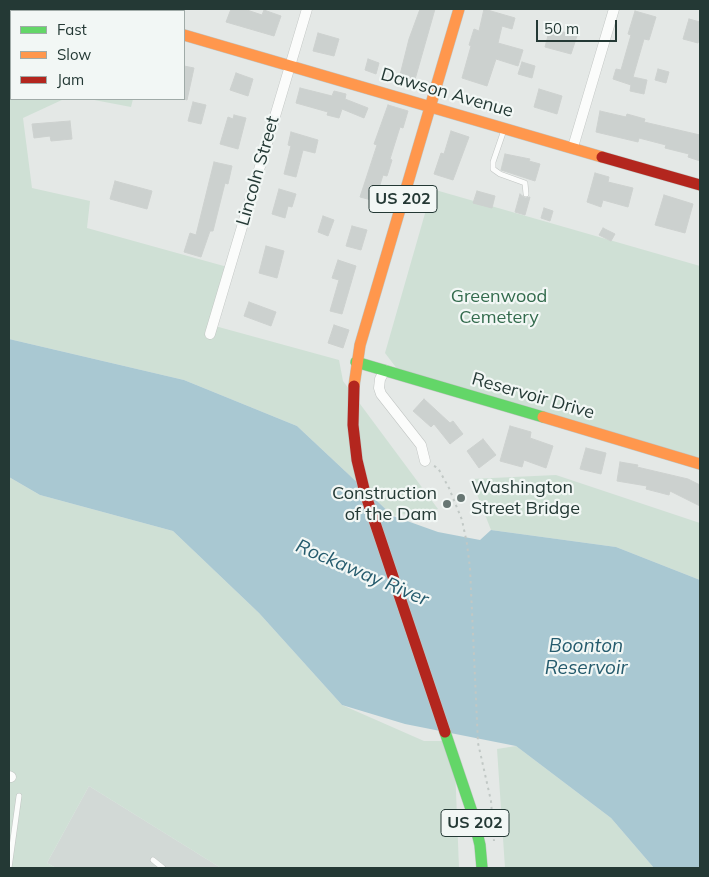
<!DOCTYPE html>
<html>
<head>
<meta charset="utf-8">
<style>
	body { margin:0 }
	#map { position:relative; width:709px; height:877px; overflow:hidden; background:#e4e8e6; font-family:Mulish,sans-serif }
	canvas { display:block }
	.frame { position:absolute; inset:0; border:10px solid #243935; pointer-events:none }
	.legend { position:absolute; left:10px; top:10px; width:175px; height:90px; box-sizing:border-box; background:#f2f7f5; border:1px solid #a0aba8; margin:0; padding:6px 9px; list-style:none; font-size:15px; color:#243935 }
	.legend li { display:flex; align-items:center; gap:10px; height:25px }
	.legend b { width:25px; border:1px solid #a0aba8 }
	.scale { position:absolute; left:536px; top:20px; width:81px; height:22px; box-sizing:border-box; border:2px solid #243935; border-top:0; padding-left:6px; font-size:15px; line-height:18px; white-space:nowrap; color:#243935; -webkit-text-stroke:4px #f2f7f5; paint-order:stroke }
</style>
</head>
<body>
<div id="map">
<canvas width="709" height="877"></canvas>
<div class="frame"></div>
<ul class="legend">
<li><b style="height:6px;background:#63d668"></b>Fast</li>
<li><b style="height:6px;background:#ff974d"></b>Slow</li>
<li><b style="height:6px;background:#b3261e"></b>Jam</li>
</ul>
<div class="scale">50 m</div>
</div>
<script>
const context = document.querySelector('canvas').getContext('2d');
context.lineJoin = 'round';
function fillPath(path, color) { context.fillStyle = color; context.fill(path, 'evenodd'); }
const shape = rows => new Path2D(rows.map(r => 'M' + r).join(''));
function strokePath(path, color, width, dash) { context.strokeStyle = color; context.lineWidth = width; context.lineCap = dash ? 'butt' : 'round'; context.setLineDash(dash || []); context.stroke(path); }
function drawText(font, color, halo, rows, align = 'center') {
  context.font = font + ' Mulish,sans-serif'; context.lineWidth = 4.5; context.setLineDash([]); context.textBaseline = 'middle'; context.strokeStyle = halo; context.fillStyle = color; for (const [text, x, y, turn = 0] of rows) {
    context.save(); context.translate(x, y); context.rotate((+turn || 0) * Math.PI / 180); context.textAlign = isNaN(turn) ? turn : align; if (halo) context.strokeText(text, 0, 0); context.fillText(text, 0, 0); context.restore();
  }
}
fillPath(shape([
	[89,786,221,868,56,868,47,863]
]), '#d2d9d6');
fillPath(shape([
	[9,50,11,50,11,99,64,99,23,118,32,188,90,201,87,228,231,268,215,326,339,360,343,381,438,509,393,516,297,426,184,380,9,339],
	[89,99,133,99,131,107],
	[432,189,700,266,700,463,404,378,385,353],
	[556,475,700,523,700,580,616,547,491,530,471,479],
	[9,477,40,495,173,531,259,613,342,705,424,741,454,741,459,868,221,868,89,786,47,863,56,868,9,868],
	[516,746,611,818,654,868,505,868,497,749]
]), '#cfe0d5');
fillPath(shape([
	[9,339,184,380,297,426,393,516,438,532,480,540,491,530,616,547,700,580,700,868,654,868,611,818,516,746,405,724,342,705,259,613,173,531,40,495,9,477]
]), '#a9c8d2');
const building = shape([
	[231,9,244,9,262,15,264,10,281,16,274,36,226,22,231,9],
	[420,9,435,9,414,83,399,79,409,39,420,9],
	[484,9,515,18,512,29,502,26,498,43,523,50,518,66,496,59,487,86,462,78,471,46,469,45,474,29,479,31,484,9],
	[635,11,656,17,649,40,644,39,633,77,647,80,644,94,630,91,631,85,613,79,616,69,621,70,631,35,628,34,635,11],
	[689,19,700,22,700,35,698,43,683,39,689,19],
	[550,28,577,36,571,54,545,47,550,28],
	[318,33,339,39,334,56,313,51,318,33],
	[368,59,379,63,376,74,365,70,368,59],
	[522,62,535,66,532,78,518,74,522,62],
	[184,66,194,68,187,100,184,99,184,66],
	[658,69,669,72,666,83,655,80,658,69],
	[236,73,253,79,248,96,230,90,236,73],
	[300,88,332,96,334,91,346,94,345,99,368,108,364,118,342,109,339,118,327,115,328,112,296,103,300,88],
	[539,89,562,96,557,114,534,107,539,89],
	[193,102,206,105,201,124,188,121,193,102],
	[388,105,408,111,403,128,400,127,390,159,392,160,387,176,383,175,375,201,360,197,377,145,374,144,388,105],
	[600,111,626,117,627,114,645,119,644,122,700,135,700,161,688,157,689,154,665,148,666,145,639,138,638,142,596,132,600,111],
	[234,115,246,118,238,149,220,144,228,117,233,119,234,115],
	[70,121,72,139,51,141,50,136,34,138,32,124,70,121],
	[451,131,469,137,453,180,434,174,441,153,444,154,451,131],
	[291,132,318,140,315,153,303,150,296,177,284,174,291,146,288,145,291,132],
	[505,154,530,159,529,161,540,164,535,181,501,170,505,154],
	[214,162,232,166,228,184,225,183,213,231,210,231,201,257,184,252,190,233,196,235,214,162],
	[595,173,609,177,608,182,633,188,628,207,603,200,601,207,587,202,595,173],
	[115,181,152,191,147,209,110,199,115,181],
	[279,189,296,194,292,207,288,206,285,218,272,214,279,189],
	[477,191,495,196,492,208,473,203,477,191],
	[520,194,525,198,530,197,525,215,515,212,520,194],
	[664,195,693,204,685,233,655,225,664,195],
	[544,208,553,211,550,221,541,218,544,208],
	[323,216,334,220,328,236,318,232,323,216],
	[352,226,367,230,361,250,346,246,352,226],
	[603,228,615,234,611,241,599,235,603,228],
	[266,246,284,251,277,278,259,273,266,246],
	[338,260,356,266,342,314,330,311,339,280,332,278,338,260],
	[249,302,276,312,271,326,244,316,249,302],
	[334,325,349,330,343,348,328,343,334,325],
	[424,399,450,423,453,421,463,434,450,444,434,424,431,427,413,411,424,399],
	[510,426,531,432,530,438,553,446,546,468,524,460,522,467,500,461,510,426],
	[483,439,496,455,479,468,467,451,483,439],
	[586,448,606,453,601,474,580,469,586,448],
	[620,462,638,465,637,467,688,479,700,485,700,506,670,491,669,495,646,489,647,486,617,481,620,462]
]);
fillPath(building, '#ccd1cf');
strokePath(building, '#cdd1cf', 1);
const lane = shape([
	[504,130,493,162,493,169,500,174,525,183,526,194],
	[153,860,163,868],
	[9,868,19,796]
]);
const street = shape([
	[99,9,108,11],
	[151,11,152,9],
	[573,147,614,9],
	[210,334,307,9],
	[385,370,380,379,379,388,381,394,421,445,425,461],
	[9,776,11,777]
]);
const fast = shape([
	[356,362,543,417],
	[445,732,472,812,480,845,482,868]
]);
const slow = shape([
	[184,35,602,157],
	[354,386,360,345,459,9],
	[543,417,700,464]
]);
const jam = shape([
	[602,157,700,185],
	[354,386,353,425,357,460,365,493,445,732]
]);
strokePath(lane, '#c1c5c3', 6);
strokePath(street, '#c1c5c3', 11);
strokePath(fast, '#c0c5c3', 12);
strokePath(slow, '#c0c5c3', 12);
strokePath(jam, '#c0c5c3', 12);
strokePath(shape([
	[434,466,438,468,449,488,462,520,467,544,470,568,478,743,491,801,494,841]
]), '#c1c8c5', 2, [2.5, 4]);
strokePath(lane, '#fbfcfb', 5);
strokePath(street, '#fbfcfb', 10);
strokePath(fast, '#63d668', 11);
strokePath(slow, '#ff974d', 11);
strokePath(jam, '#b3261e', 11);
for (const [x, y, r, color] of [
	[461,498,5,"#677673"],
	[447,504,5,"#677673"]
]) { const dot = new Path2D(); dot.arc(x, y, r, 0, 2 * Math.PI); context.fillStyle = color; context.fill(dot); strokePath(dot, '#f2f7f5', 2); }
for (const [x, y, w] of [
	[403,199,68],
	[475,823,68]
]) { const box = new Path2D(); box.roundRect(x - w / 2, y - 13.5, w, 27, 4); context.fillStyle = '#f2f7f5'; context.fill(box); strokePath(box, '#243935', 1); }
drawText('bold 16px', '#243935', null, [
	["US 202",403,199],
	["US 202",475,823]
]);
drawText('18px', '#243935', '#f2f7f5', [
	["Dawson Avenue",447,93,16],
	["Lincoln Street",258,171,-74],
	["Reservoir Drive",533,396,16]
]);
drawText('18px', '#336b4d', '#f2f7f5', [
	["Greenwood",499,297],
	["Cemetery",499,318]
]);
drawText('18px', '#243935', '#f2f7f5', [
	["Washington",471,488],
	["Street Bridge",471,509],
	["Construction",437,494,"right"],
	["of the Dam",437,515,"right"]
], 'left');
drawText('italic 19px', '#255b6d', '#f2f7f5', [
	["Rockaway River",362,573,23],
	["Boonton",586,646],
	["Reservoir",586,668]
]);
</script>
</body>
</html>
